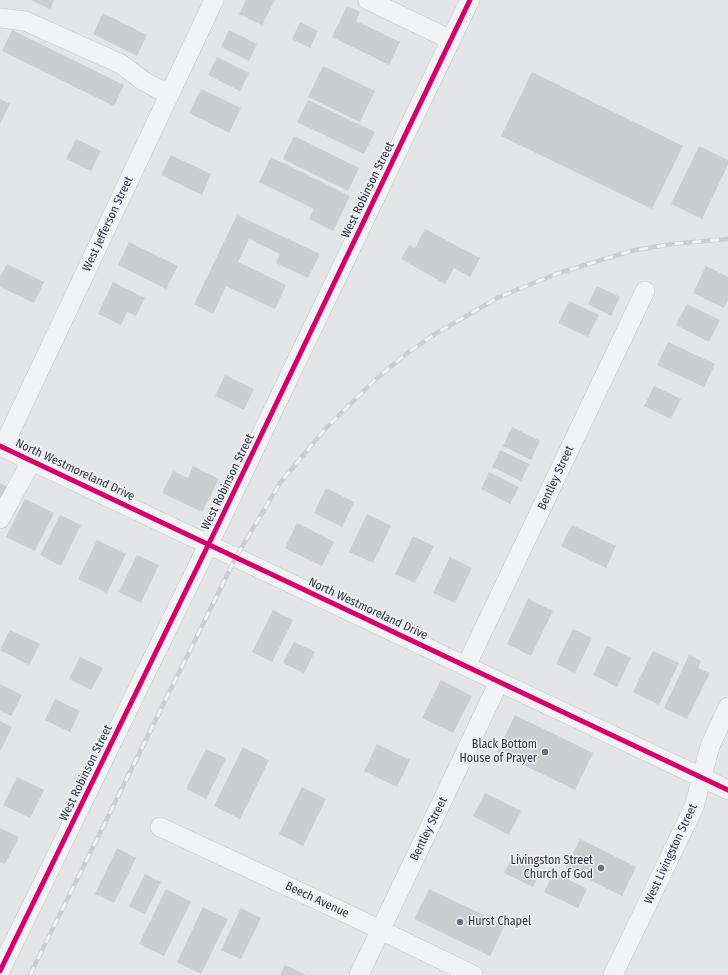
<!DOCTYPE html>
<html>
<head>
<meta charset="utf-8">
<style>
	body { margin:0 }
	canvas { display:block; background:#e3e5e7 }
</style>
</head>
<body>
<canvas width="728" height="975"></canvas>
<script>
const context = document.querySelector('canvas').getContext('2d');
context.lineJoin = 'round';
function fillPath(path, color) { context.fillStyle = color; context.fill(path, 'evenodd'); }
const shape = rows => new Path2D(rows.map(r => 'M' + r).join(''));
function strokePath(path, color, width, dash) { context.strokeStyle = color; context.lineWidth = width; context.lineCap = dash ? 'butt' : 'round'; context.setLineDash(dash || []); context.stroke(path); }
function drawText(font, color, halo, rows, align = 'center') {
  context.font = font + ' "Fira Sans Condensed",sans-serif'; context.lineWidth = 3; context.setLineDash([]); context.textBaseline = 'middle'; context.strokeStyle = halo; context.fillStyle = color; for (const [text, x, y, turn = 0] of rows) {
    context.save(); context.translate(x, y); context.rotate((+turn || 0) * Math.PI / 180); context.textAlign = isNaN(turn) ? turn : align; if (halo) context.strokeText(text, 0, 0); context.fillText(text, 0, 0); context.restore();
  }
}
fillPath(shape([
	[31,0,54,0,50,9],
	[246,0,275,0,262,25,239,14],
	[347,6,360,12,356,21,400,42,389,65,332,37],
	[103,13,147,35,137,56,93,34],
	[300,22,318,31,310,48,292,39],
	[12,30,124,85,114,106,2,51],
	[229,30,257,44,249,61,221,47],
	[217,57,249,73,240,91,208,75],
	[323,66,375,91,360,122,308,97],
	[532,72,683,146,652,209,501,136],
	[201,89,241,108,229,133,189,113],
	[0,99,10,104,0,124],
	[308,100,375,132,364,154,297,122],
	[294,136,359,168,348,191,283,159],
	[76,139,101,151,91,171,66,159],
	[699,146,728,160,728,165,702,219,671,204],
	[171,155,211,174,202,195,161,175],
	[271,157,350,196,333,231,309,219,314,209,259,182],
	[237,215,320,254,308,278,276,263,280,254,249,239,238,262,286,285,275,309,226,286,213,314,194,304],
	[425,229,480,258,470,277,454,268,445,284,401,259,409,245,415,248],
	[129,242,178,266,166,289,118,265],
	[7,264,44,282,34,303,0,287,0,277],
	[706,266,728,277,728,300,724,308,693,293],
	[113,282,145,298,136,316,127,312,121,325,98,314],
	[597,286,620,297,611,316,588,304],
	[569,301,599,315,588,337,558,323],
	[687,304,720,320,709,342,676,325],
	[668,342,715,364,704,387,657,365],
	[225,375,254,389,244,410,215,396],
	[654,386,681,399,671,419,644,406],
	[512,427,540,441,531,460,503,446],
	[500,450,529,464,521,481,492,467],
	[193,466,219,479,202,512,162,493,173,471,188,478],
	[489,472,519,487,510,504,481,489],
	[0,483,10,488,0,509],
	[326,488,354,502,342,527,314,513],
	[25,499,54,513,35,551,6,537],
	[367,514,391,526,373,563,349,552],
	[60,515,81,525,61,566,40,555],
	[297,523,334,542,322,566,285,548],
	[572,525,616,546,606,568,561,546],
	[413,536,434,546,415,583,395,574],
	[97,540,126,554,107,593,78,579],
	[137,555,159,565,141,603,119,592],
	[450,557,472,568,455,603,433,593],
	[528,599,553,611,531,656,507,644],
	[273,610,293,620,272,662,252,652],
	[573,629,592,638,575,673,556,664],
	[10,630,40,644,29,665,0,650],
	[294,642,315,652,304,673,283,663],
	[607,646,631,658,617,687,593,675],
	[653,651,679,663,659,705,633,692],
	[689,655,701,661,698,668,710,673,687,719,664,708],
	[80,657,103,668,91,690,69,679],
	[441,680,472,696,453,733,422,718],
	[0,684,22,695,11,716,0,711],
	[55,699,80,711,70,732,45,720],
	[515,715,593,753,575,790,497,752],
	[0,721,12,727,1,750,0,749],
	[377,744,410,760,397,787,364,771],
	[243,747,269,760,240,819,214,806],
	[206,749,226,758,206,799,186,789],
	[17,777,44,790,30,818,3,805],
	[302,787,326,799,303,846,279,834],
	[485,793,521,811,509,835,473,816],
	[0,828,19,837,5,864,0,862],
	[580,839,636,867,622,896,566,868],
	[117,848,136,858,114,903,95,894],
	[513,856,541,870,533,887,504,873],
	[554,872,587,889,578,908,544,892],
	[145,874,161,882,145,914,129,906],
	[166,889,191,902,164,956,139,944],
	[429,889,505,925,490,956,414,919],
	[203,907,228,919,201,974,177,962],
	[241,908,261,918,241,959,221,950],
	[285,965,306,975,280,975]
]), '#cbcdcf');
const minor = shape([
	[368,0,451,40],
	[0,18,25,21,121,64,142,80,169,95],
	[0,446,728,790],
	[3,447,214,0],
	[0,519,32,460],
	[466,666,645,291],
	[160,827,358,919,473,975],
	[0,971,218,525,470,0],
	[359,975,499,682],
	[613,975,694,807,710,746,728,707]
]);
strokePath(minor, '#c1c3c5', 20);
strokePath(minor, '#f2f3f4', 19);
const rail = shape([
	[30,975,236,557,280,483,325,429,376,379,406,354,435,334,499,297,556,274,631,251,672,244,728,239]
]);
strokePath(rail, '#cbcdcf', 4.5);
strokePath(rail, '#f1f3f6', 3, [9]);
strokePath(shape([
	[0,446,728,790],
	[0,971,218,525,470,0]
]), '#d6006c', 5);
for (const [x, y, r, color] of [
	[545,752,4,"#6b717a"],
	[601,868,4,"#6b717a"],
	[460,922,4,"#6b717a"]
]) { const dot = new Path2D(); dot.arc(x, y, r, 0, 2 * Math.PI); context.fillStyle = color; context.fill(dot); strokePath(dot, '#f1f3f6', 1.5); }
drawText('12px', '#2b323f', '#f1f3f6', [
	["West Robinson Street",368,190,-64],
	["West Jefferson Street",108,224,-65],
	["North Westmoreland Drive",75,470,25],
	["Bentley Street",556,478,-65],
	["West Robinson Street",228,482,-64],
	["North Westmoreland Drive",368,609,25],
	["West Robinson Street",86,773,-64],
	["Bentley Street",429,829,-64],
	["West Livingston Street",671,854,-65],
	["Beech Avenue",317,900,25]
]);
drawText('12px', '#2b323f', '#f1f3f6', [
	["Black Bottom",537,745],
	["House of Prayer",537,759],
	["Livingston Street",593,861],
	["Church of God",593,875],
	["Hurst Chapel",468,922,"left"]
], 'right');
</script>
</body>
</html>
